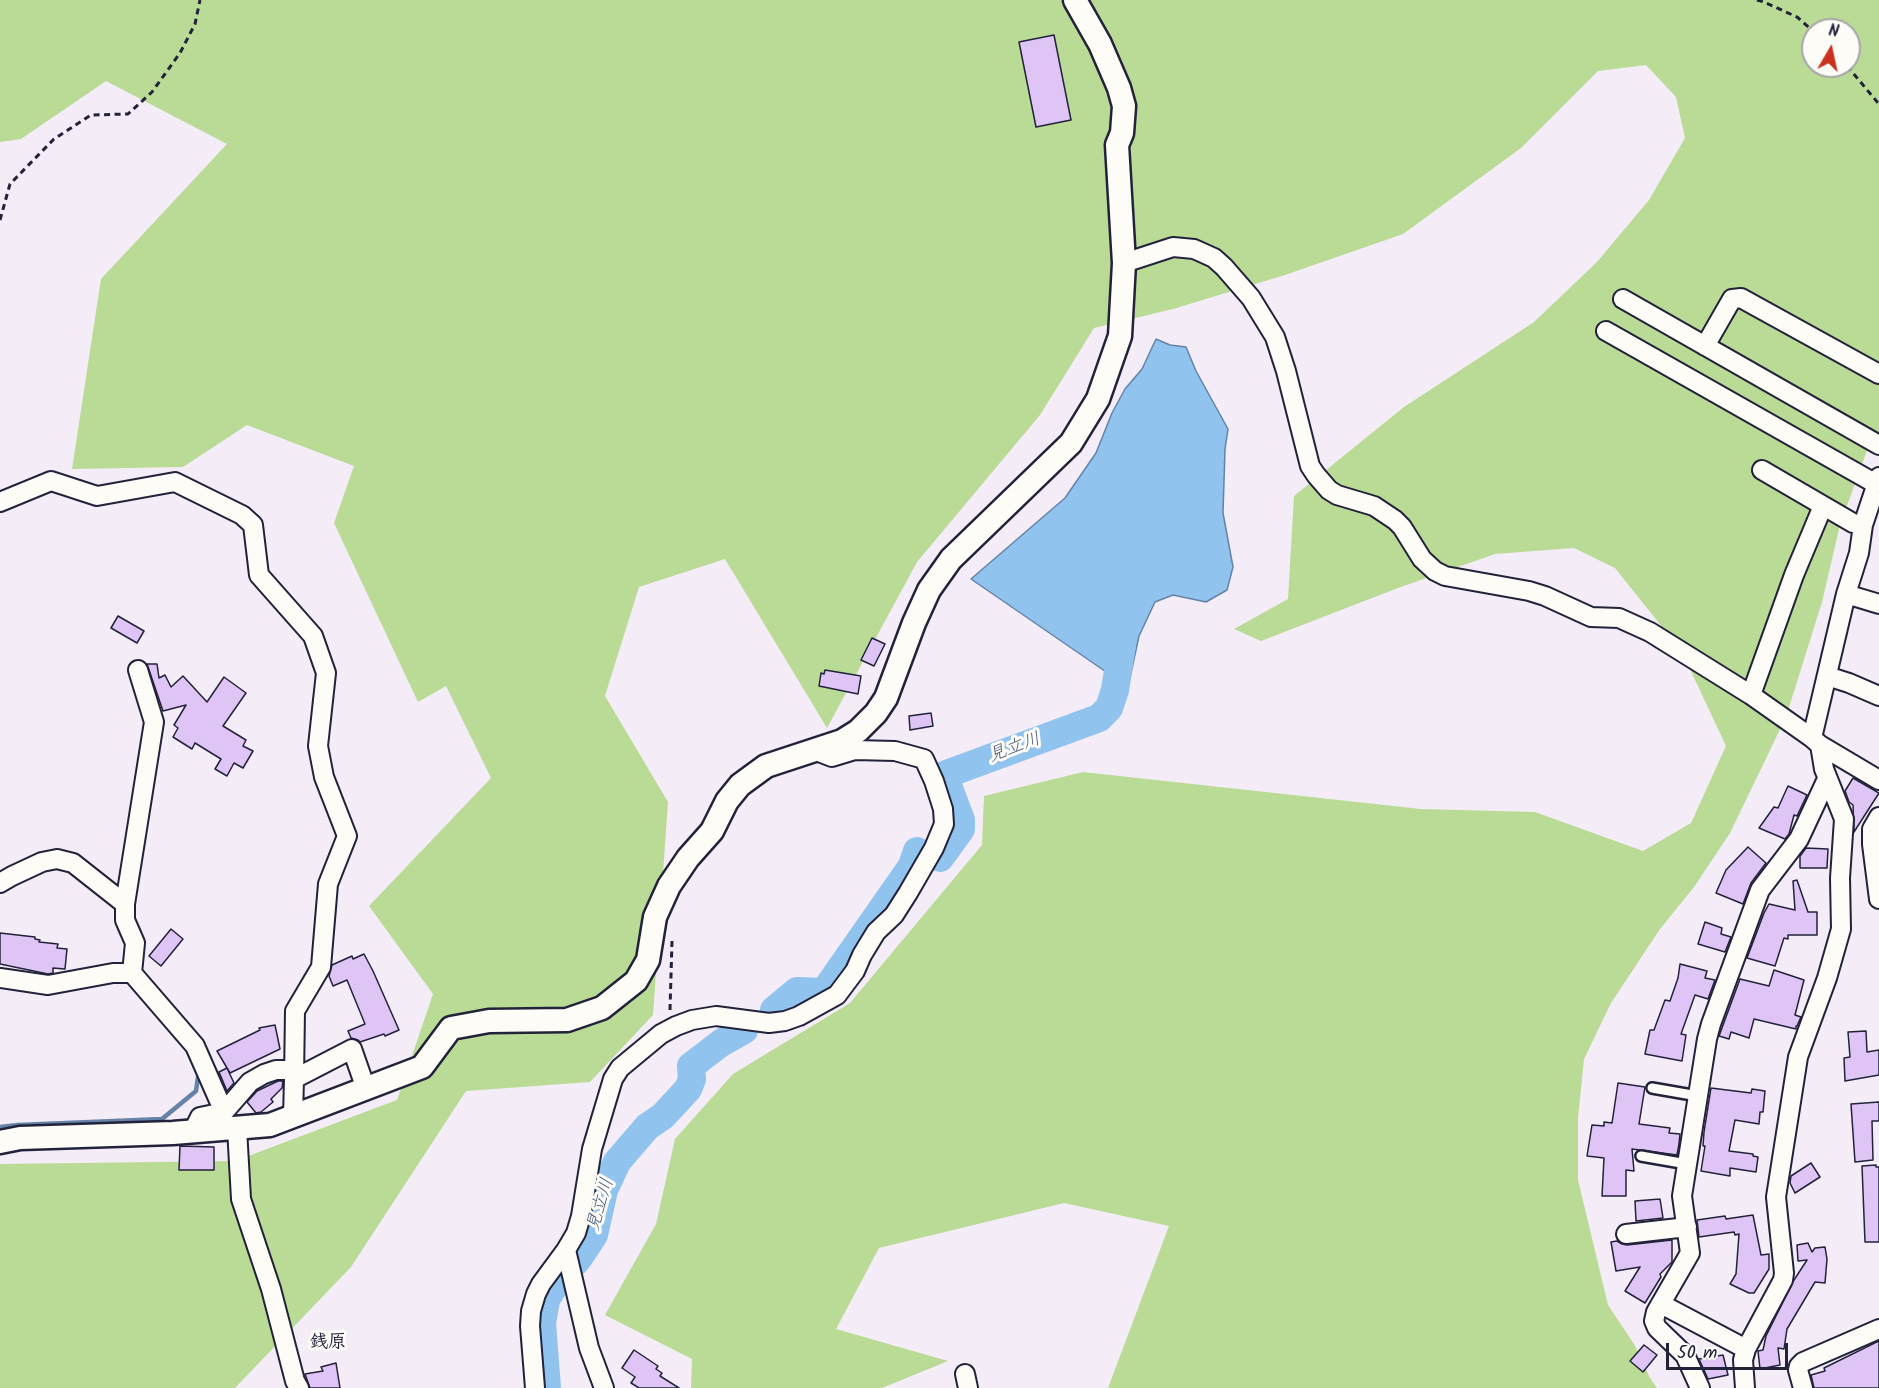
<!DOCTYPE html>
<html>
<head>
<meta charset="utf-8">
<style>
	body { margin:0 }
	#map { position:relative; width:1879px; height:1388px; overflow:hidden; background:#f4ecf6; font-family:Kalam,sans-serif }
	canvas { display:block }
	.north { position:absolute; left:1801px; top:18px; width:60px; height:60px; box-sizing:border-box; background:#fdfcf7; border:2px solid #a5a5ac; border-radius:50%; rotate:9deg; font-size:16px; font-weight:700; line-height:24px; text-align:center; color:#22223b }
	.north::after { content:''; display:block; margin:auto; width:21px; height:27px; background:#c8321e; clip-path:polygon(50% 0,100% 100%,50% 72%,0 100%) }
	.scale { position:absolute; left:1666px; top:1343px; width:122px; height:27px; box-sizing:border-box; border:3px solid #22223b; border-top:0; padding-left:8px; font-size:18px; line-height:21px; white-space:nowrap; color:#22223b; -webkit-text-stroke:4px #fdfcf7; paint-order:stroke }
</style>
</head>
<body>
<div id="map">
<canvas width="1879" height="1388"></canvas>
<div class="north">N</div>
<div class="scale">50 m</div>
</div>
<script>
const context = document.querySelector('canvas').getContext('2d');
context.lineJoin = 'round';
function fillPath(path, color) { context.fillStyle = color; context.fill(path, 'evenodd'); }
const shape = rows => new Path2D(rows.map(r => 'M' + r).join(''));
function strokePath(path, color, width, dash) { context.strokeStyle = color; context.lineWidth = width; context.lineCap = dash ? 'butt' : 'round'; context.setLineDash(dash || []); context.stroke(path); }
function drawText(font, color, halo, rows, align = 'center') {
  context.font = font + ' Kalam,"Klee One",sans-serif'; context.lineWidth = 6; context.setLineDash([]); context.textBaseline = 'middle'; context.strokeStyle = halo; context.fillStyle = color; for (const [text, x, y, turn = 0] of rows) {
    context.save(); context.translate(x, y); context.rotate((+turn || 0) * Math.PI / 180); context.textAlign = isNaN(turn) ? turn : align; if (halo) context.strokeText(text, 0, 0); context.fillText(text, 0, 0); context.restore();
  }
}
fillPath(shape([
	[0,0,1879,0,1879,438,1873,434,1840,525,1822,602,1786,717,1730,833,1694,887,1660,929,1611,1003,1584,1059,1578,1118,1578,1180,1608,1305,1634,1344,1650,1378,1657,1388,1108,1388,1169,1226,1064,1203,879,1248,836,1329,948,1361,882,1388,691,1388,692,1359,605,1315,656,1224,675,1139,733,1074,850,1003,982,845,984,796,1083,772,1421,809,1535,812,1643,851,1691,823,1726,746,1682,652,1615,568,1574,548,1495,554,1398,588,1261,641,1234,629,1288,599,1294,496,1404,407,1534,322,1597,262,1649,200,1685,138,1676,97,1646,65,1598,71,1521,148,1403,234,1285,275,1173,309,1094,328,1040,415,917,562,827,728,725,559,639,587,605,696,668,802,653,1015,590,1082,466,1091,351,1267,235,1388,0,1388,0,1164,235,1161,397,1100,433,994,369,906,491,778,446,686,418,702,334,523,354,466,247,425,183,467,72,469,101,279,227,144,106,81,21,139,0,142],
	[1813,30,1849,30,1849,66,1813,66]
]), '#badb95');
const water = shape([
	[1156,339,1170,345,1186,347,1196,371,1228,429,1225,449,1223,513,1233,567,1227,590,1206,602,1173,595,1155,602,1139,636,1128,687,971,579,1065,498,1096,453,1112,413,1125,389,1142,369,1156,339]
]);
fillPath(water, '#90c3ed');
strokePath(water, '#6483a6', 1.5);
strokePath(shape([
	[0,1127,18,1125,162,1119,196,1091,198,1077]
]), '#6483a6', 4.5);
strokePath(shape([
	[940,858,961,829,961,820,944,775,1099,718,1109,708,1115,690,1122,645],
	[774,1010,797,991,824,992,912,866,917,851],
	[547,1388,542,1323,546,1300,557,1281,578,1259,594,1235,604,1190,617,1162,647,1127,663,1116,688,1089,692,1079,691,1066,721,1043,744,1030]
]), '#90c3ed', 28);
const building = shape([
	[1054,35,1071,120,1036,127,1019,42,1054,35],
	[118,616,144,631,137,643,111,628,118,616],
	[872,638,885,644,874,666,861,660,872,638],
	[147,664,157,664,159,678,165,675,171,687,183,676,207,702,224,677,246,693,223,726,246,740,243,746,253,751,243,768,234,763,227,776,215,769,221,759,195,743,192,749,173,737,178,728,174,725,186,705,163,711,147,664],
	[825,670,861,676,858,694,819,686,821,673,824,674,825,670],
	[931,713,933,726,910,730,909,716,931,713],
	[1853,778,1879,793,1854,832,1853,805,1849,802,1845,791,1853,778],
	[1788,786,1807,795,1797,816,1794,815,1789,834,1785,839,1759,828,1774,807,1778,808,1788,786],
	[1748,847,1766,863,1751,883,1743,904,1716,893,1726,870,1748,847],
	[1806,848,1828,849,1827,868,1800,868,1800,856,1806,848],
	[1797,880,1808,912,1817,912,1817,935,1788,935,1788,939,1784,938,1775,966,1747,958,1764,913,1769,904,1795,910,1793,881,1797,880],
	[1705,922,1722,928,1721,934,1731,937,1725,952,1698,944,1705,922],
	[171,929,183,939,161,966,149,956,171,929],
	[0,933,35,937,35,939,40,940,39,942,58,944,57,948,67,949,65,969,53,968,53,973,48,974,0,964,0,933],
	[364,954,373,971,399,1030,385,1036,384,1034,360,1042,358,1040,351,1038,348,1031,365,1024,347,980,333,986,329,976,332,965,352,956,353,959,364,954],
	[1680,964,1707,971,1705,978,1715,980,1708,999,1695,995,1681,1034,1686,1035,1682,1061,1645,1054,1650,1030,1654,1030,1665,1000,1670,1001,1678,978,1680,964],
	[1774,970,1804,980,1795,1015,1801,1017,1797,1026,1796,1026,1796,1029,1754,1019,1749,1038,1731,1032,1729,1039,1719,1036,1740,979,1769,986,1774,970],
	[275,1025,280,1049,230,1073,217,1051,260,1030,259,1028,275,1025],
	[1866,1031,1867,1052,1879,1050,1879,1075,1845,1081,1844,1058,1850,1057,1848,1032,1866,1031],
	[227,1068,234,1083,227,1091,219,1072,227,1068],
	[278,1081,283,1081,282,1088,271,1099,273,1102,261,1112,256,1113,247,1102,257,1091,278,1081],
	[1618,1083,1645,1087,1639,1124,1670,1128,1669,1133,1680,1134,1679,1144,1677,1155,1632,1149,1634,1171,1626,1170,1626,1196,1602,1196,1604,1158,1587,1156,1592,1125,1604,1126,1604,1122,1612,1123,1618,1083],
	[1711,1088,1751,1093,1752,1089,1765,1091,1763,1112,1760,1112,1759,1124,1735,1120,1729,1151,1753,1154,1753,1156,1758,1157,1756,1172,1730,1168,1730,1176,1701,1171,1705,1146,1703,1146,1704,1132,1711,1088],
	[1879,1102,1879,1121,1872,1121,1873,1160,1855,1162,1851,1104,1879,1102],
	[180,1146,214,1147,214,1170,179,1170,180,1146],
	[1811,1163,1820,1177,1795,1193,1790,1183,1791,1176,1811,1163],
	[1876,1165,1876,1167,1879,1167,1879,1242,1865,1242,1862,1166,1876,1165],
	[1660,1199,1663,1218,1636,1221,1635,1201,1660,1199],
	[1753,1215,1761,1255,1769,1254,1769,1269,1754,1293,1749,1293,1730,1284,1736,1274,1739,1234,1735,1235,1734,1232,1699,1237,1697,1220,1725,1216,1726,1219,1753,1215],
	[1672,1240,1672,1262,1660,1274,1661,1277,1645,1303,1625,1291,1640,1267,1616,1271,1611,1242,1617,1241,1622,1244,1627,1245,1672,1240],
	[1808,1243,1812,1252,1815,1248,1825,1247,1827,1259,1825,1283,1815,1282,1787,1329,1784,1349,1778,1348,1780,1365,1760,1369,1758,1351,1763,1350,1766,1336,1794,1280,1807,1260,1798,1261,1797,1245,1808,1243],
	[1879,1341,1879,1388,1814,1388,1811,1375,1825,1371,1824,1368,1879,1341],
	[1644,1345,1657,1355,1643,1372,1630,1361,1644,1345],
	[634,1350,658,1366,656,1369,662,1373,660,1376,679,1388,639,1388,631,1383,635,1377,622,1368,634,1350],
	[1723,1355,1728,1375,1708,1379,1699,1359,1723,1355],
	[336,1363,340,1388,310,1388,305,1374,323,1371,321,1367,336,1363]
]);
fillPath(building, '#dec5f5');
strokePath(building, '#22223b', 1.5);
const service = shape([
	[1652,1088,1698,1096],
	[1641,1156,1687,1164]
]);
const minor = shape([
	[1124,263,1173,247,1194,249,1203,253,1214,258,1224,267,1251,298,1275,337,1286,371,1310,466,1316,475,1329,490,1337,495,1374,506,1395,520,1402,527,1422,559,1435,571,1445,576,1529,591,1545,596,1591,617,1619,618,1650,632,1751,695,1812,738,1820,745,1879,780],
	[1623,299,1879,445],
	[1606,331,1876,484],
	[1705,346,1732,299,1741,298,1879,374],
	[1762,470,1853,523,1863,525],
	[0,502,51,481,97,496,175,482,242,515,253,525,259,575,313,636,326,673,318,746,324,777,347,836,328,884,321,967,295,1011,294,1079,352,1049,366,1089],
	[1846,594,1879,604],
	[138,670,154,722,125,904,125,920,135,943,132,973,195,1046,224,1112,200,1117,193,1131],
	[1827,676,1849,683,1879,696],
	[1751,695,1794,575,1820,513,1822,505],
	[1812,738,1846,594,1859,553,1863,525,1879,477],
	[1879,817,1872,829,1872,844,1879,899],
	[0,883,12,876,42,862,57,859,73,863,125,904],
	[0,978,48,985,113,973,132,973],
	[224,1112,250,1082,264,1074,276,1070,295,1070],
	[293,1117,294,1079],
	[237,1128,241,1199,271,1289,295,1381,299,1388],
	[1626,1234,1687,1227],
	[1661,1304,1746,1349],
	[965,1374,968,1388],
	[535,1388,530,1326,531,1311,536,1294,541,1284,566,1250],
	[604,1388,589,1348,566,1250,576,1233,581,1216,592,1149,613,1079,620,1068,661,1034,676,1026,692,1020,716,1016,769,1023,785,1021,799,1016,837,995,855,971,862,955,876,932,894,915,908,893,934,848,944,824,943,809,934,781,924,759,895,751,855,750,832,757,814,750],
	[1700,1388,1685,1355,1657,1328,1654,1321,1656,1312,1690,1253,1682,1196,1707,1039,1711,1024,1760,890,1799,839,1827,779],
	[1745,1388,1743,1360,1746,1349,1783,1280,1784,1273,1776,1197,1798,1057,1827,978,1841,929,1840,878,1844,819,1824,769,1820,745],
	[1803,1388,1798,1370,1799,1366,1803,1362,1879,1329]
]);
const tertiary = shape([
	[0,1142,20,1138,173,1133,270,1125,422,1067,451,1028,489,1021,567,1020,602,1008,636,981,648,960,655,917,669,886,688,858,712,831,727,801,740,785,766,766,842,741,858,731,876,713,886,698,914,623,929,590,951,559,1071,443,1098,399,1120,336,1124,263,1117,145,1122,133,1124,106,1119,88,1100,44,1075,0]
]);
strokePath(service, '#22223b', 14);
strokePath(minor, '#22223b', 22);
strokePath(tertiary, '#22223b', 27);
strokePath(shape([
	[1757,0,1764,2,1797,17,1813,31],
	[1847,66,1879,104],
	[0,220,10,184,54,139,91,115,128,114,152,92,180,53,195,24,200,0],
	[670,1010,672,941]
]), '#22223b', 3, [6, 4.5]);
strokePath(service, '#fdfcf7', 9);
strokePath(minor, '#fdfcf7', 18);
strokePath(tertiary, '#fdfcf7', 22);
drawText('italic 18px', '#485a79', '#fdfcf7', [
	["見立川",1015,749,-20],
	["見立川",602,1205,-73]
]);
drawText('bold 18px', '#22223b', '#fdfcf7', [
	["銭原",328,1344]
]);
</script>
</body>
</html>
